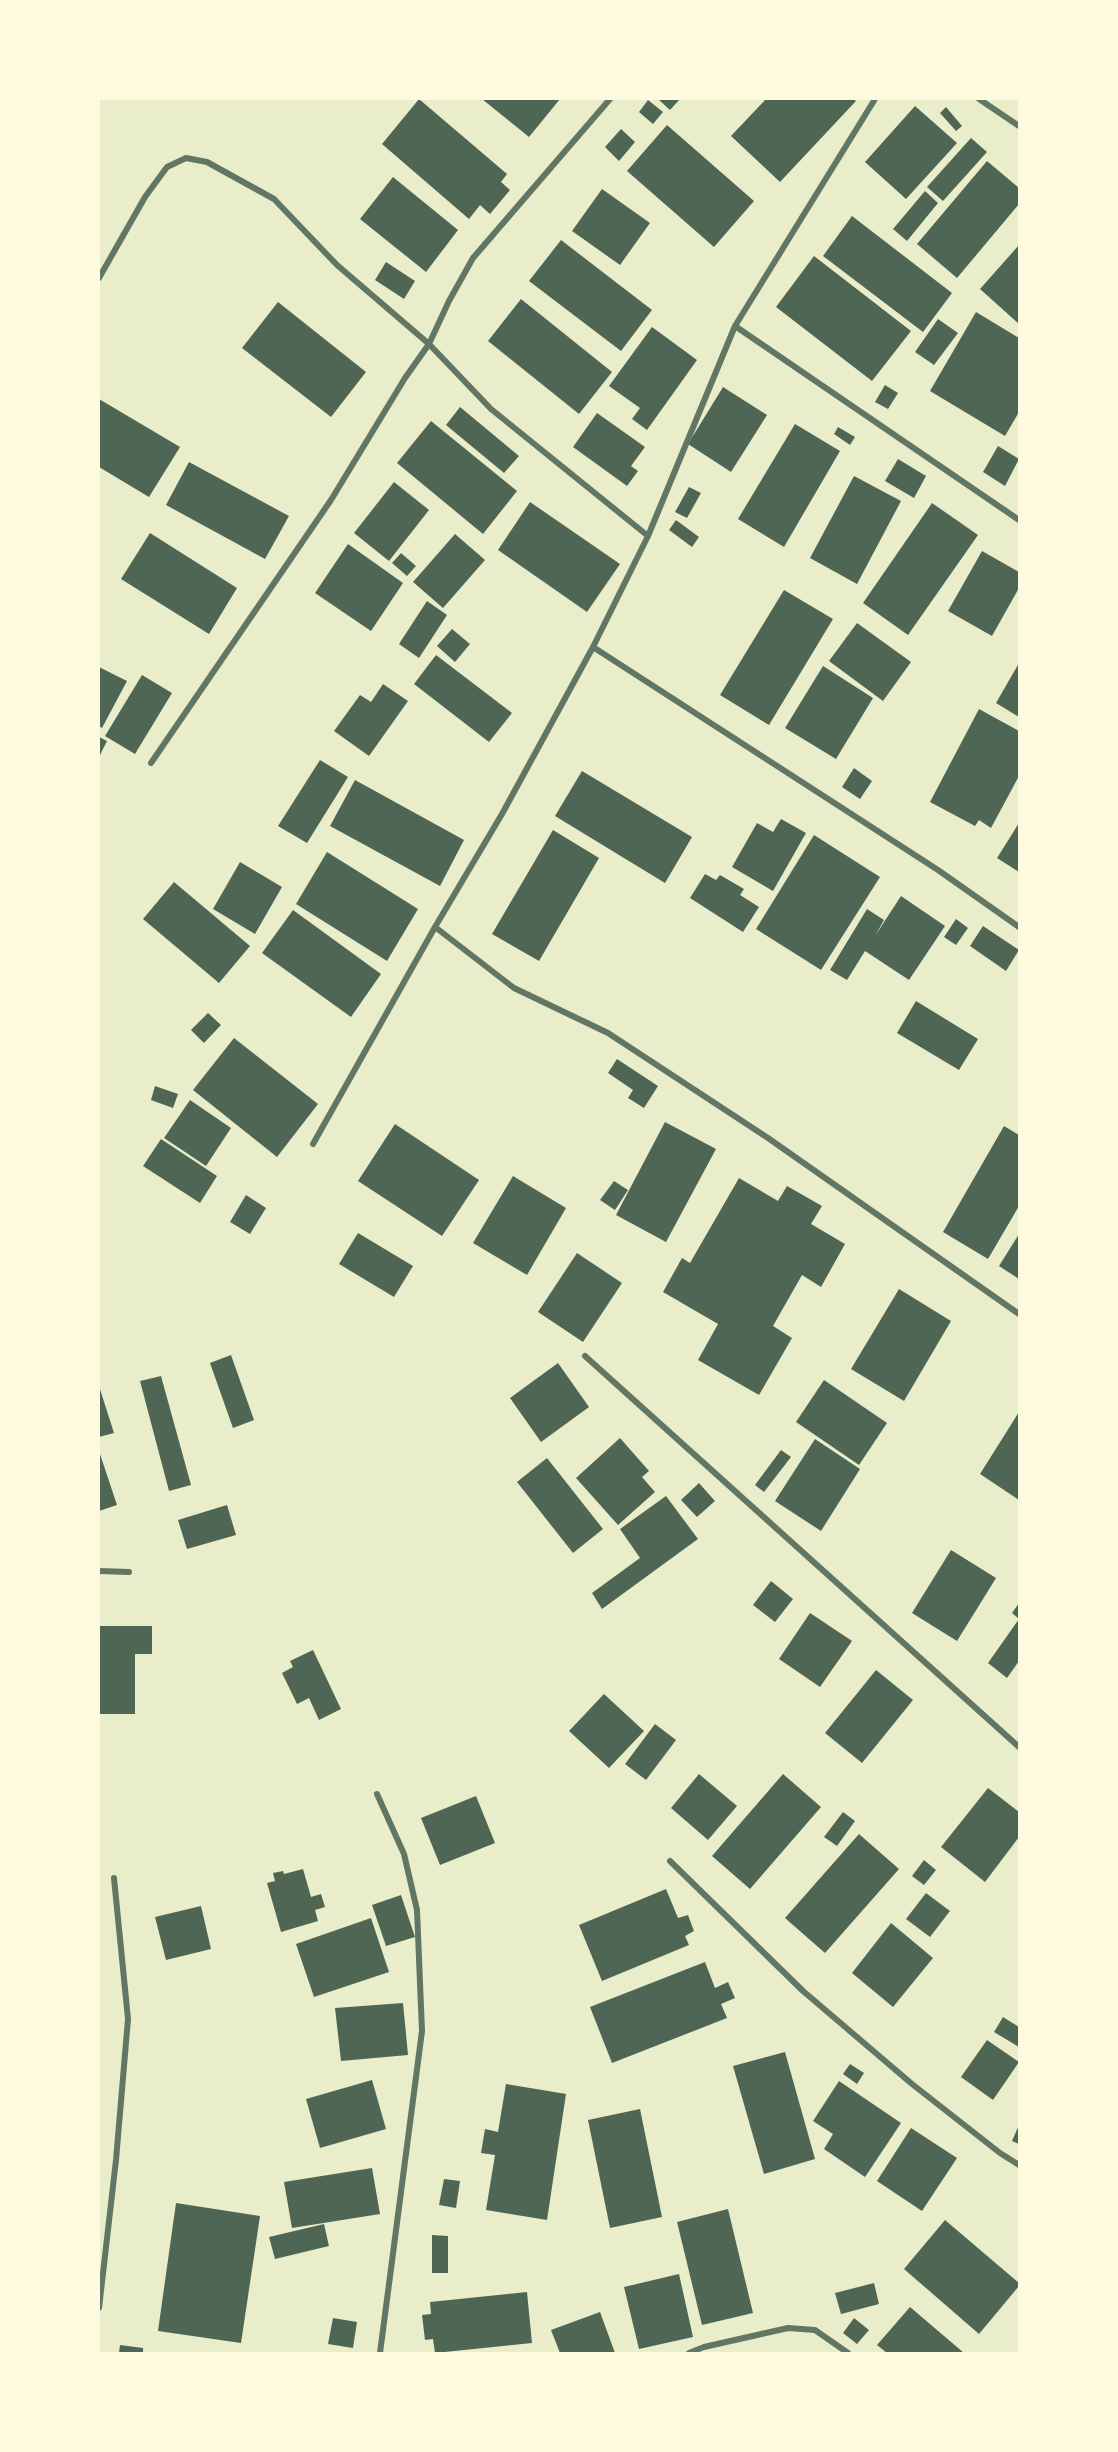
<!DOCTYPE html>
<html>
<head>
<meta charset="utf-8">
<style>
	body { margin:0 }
	#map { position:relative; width:1118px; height:2452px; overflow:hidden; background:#e9edc9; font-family:"Source Sans 3",sans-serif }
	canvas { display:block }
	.frame { position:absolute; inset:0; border:100px solid #fefae0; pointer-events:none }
</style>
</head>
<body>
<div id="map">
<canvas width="1118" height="2452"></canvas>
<div class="frame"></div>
</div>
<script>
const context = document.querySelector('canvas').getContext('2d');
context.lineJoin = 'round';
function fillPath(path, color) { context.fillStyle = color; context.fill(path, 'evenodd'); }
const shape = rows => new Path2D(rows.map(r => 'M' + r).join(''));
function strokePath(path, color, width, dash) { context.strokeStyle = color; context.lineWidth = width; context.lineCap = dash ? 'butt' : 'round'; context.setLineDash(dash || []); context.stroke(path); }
fillPath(shape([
	[419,99,507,174,501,182,510,190,490,214,480,205,469,219,382,144],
	[482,99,560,99,529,137],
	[658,99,680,99,670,110],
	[766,99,853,99,856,101,780,182,731,136],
	[648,100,663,112,653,124,639,112],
	[915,106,957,143,906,199,865,162],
	[946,107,962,126,956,131,940,113],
	[667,125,754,201,714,247,627,171],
	[621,129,635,142,619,161,605,147],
	[971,138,987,152,943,201,927,187],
	[987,161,1019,188,1019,204,957,278,917,244],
	[393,177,458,230,426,272,360,219],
	[602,189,650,223,620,265,572,231],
	[925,191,938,203,907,241,893,229],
	[852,216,952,293,923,332,823,256],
	[561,240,652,310,621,351,529,281],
	[1019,245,1019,324,980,289],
	[814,256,911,331,872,381,776,307],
	[386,262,415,281,404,299,375,280],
	[521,299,612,372,579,414,488,341],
	[278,302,366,372,331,417,242,348],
	[976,312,1019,338,1019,412,1005,436,930,391],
	[938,319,958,333,934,365,915,352],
	[652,327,697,360,647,430,632,419,640,408,609,386],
	[885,385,898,393,888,409,875,402],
	[723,387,767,415,731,472,688,444],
	[99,399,180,447,149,497,99,467],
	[460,407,519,456,504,473,446,425],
	[597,413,645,447,631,466,638,471,627,486,573,447],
	[431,421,517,491,483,534,397,463],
	[795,424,840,451,784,547,738,519],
	[838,427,855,437,850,445,834,434],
	[998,446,1019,459,1005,486,983,472],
	[898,459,926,476,914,498,885,481],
	[189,462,289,516,265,559,166,505],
	[854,476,901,501,857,584,810,558],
	[394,482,429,510,389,561,354,533],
	[689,487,701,493,687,518,675,512],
	[530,502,620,564,587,612,498,550],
	[932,503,978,535,908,635,863,603],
	[676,520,699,537,692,547,669,530],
	[150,533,237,588,209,634,121,579],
	[455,534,485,560,443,608,413,582],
	[348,544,403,583,371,631,315,593],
	[982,551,1019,572,1019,588,992,636,948,611],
	[401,553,416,566,407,576,392,563],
	[784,590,833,619,769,725,720,695],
	[427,601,447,615,419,658,399,644],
	[857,623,911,662,883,701,829,661],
	[452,629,470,644,455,662,437,646],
	[436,655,512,713,489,742,414,684],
	[1019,663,1019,717,996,703],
	[823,666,873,698,836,759,785,728],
	[99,667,127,681,102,728,99,726],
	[142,675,172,693,135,754,105,736],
	[383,684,408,701,369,756,334,731,360,695,371,702],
	[979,709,1019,731,1019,776,991,828,979,820,975,826,930,802],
	[99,737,107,741,99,757],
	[320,760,348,777,307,843,278,826],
	[854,768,872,781,860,799,842,787],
	[582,771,692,837,665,883,555,816],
	[355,780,464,840,440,886,330,826],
	[781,819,806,833,773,891,732,867,757,823,773,832],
	[1019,823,1019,872,997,858],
	[553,830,599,858,539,961,492,934],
	[814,835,880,877,821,970,756,929],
	[327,852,418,909,387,961,296,904],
	[240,862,282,887,255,934,213,909],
	[705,874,716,880,720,875,744,889,740,895,759,907,743,932,690,898],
	[174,882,250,946,219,983,143,919],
	[901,896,945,926,909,980,865,951,847,980,830,970,867,909,884,920,875,936],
	[293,910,381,974,351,1017,262,953],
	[956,919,968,928,956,945,944,937],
	[983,926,1019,950,1006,971,970,946],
	[916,1001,978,1039,959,1070,897,1033],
	[208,1013,221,1025,204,1043,191,1030],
	[234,1038,318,1104,277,1157,193,1090],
	[617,1059,658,1086,644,1108,628,1098,633,1090,608,1073],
	[155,1086,178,1094,173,1108,151,1100],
	[190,1100,231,1128,206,1166,164,1138],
	[665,1122,716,1149,666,1242,616,1215],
	[395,1124,479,1180,442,1236,358,1181],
	[1004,1126,1019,1135,1019,1206,988,1259,943,1232],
	[161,1139,217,1176,200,1203,143,1166],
	[513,1176,566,1208,527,1275,473,1243],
	[739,1178,778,1201,787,1186,822,1206,811,1224,845,1244,821,1287,802,1275,773,1326,792,1338,759,1395,698,1360,718,1324,663,1292,682,1258,690,1263],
	[614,1181,628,1190,615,1210,600,1200],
	[246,1195,266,1208,250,1234,230,1222],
	[358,1233,413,1266,394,1297,339,1264],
	[1019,1234,1019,1279,999,1266],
	[577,1253,622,1283,583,1342,538,1312],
	[899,1289,951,1321,904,1401,851,1369],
	[231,1355,254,1420,233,1428,210,1363],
	[558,1363,589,1407,541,1442,510,1398],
	[161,1376,191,1485,169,1491,140,1381],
	[824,1380,887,1423,859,1465,796,1422],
	[99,1386,114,1433,99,1437],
	[1019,1412,1019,1500,980,1474],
	[620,1438,649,1471,642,1477,655,1492,618,1525,576,1478],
	[815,1439,860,1469,821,1531,775,1501],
	[781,1450,791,1457,764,1492,755,1485],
	[99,1451,117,1505,99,1511],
	[547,1458,603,1529,573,1553,517,1482],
	[699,1483,715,1501,697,1517,681,1500],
	[666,1496,698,1539,602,1609,592,1593,640,1558,620,1529],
	[227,1505,236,1535,187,1549,178,1520],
	[951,1550,996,1578,957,1641,912,1613],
	[771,1581,793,1599,775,1622,753,1605],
	[1019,1603,1019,1619,1012,1613],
	[810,1613,852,1641,820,1687,779,1659],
	[1019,1619,1019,1661,1007,1678,988,1663],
	[99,1626,152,1626,152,1654,135,1654,135,1714,99,1714],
	[313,1650,341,1709,319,1720,309,1698,297,1704,282,1673,293,1667,290,1661],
	[876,1670,913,1700,862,1763,825,1733],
	[604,1694,644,1731,609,1768,569,1731],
	[655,1724,676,1740,646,1780,625,1764],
	[699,1774,737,1806,708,1840,671,1808],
	[783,1774,821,1807,750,1889,712,1856],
	[988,1788,1019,1812,1019,1837,985,1882,941,1847],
	[476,1796,495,1843,440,1865,421,1818],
	[843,1812,855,1821,837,1846,824,1837],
	[859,1834,899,1869,825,1953,785,1918],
	[924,1860,936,1870,924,1885,912,1876],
	[303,1869,311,1897,321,1894,325,1907,315,1910,318,1921,281,1932,267,1883,275,1881,273,1873,283,1871,284,1874],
	[666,1889,678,1918,688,1915,694,1931,685,1936,689,1945,602,1981,579,1925],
	[926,1893,950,1911,930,1937,906,1919],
	[401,1895,415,1937,386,1946,372,1905],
	[201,1906,211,1949,166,1960,155,1917],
	[371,1918,389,1972,314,1997,296,1944],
	[891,1923,933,1958,893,2007,852,1973],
	[705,1962,715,1988,728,1982,735,1998,721,2004,727,2018,612,2063,590,2007],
	[403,2003,408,2055,341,2061,335,2008],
	[1003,2017,1019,2027,1019,2047,994,2032],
	[987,2040,1019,2062,993,2100,961,2077],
	[785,2052,815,2159,764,2174,733,2066],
	[850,2064,864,2073,857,2084,843,2074],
	[372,2080,386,2129,320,2148,306,2099],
	[839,2081,901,2123,865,2177,824,2149,833,2134,813,2121],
	[506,2084,566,2094,547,2220,486,2210,495,2155,481,2153,485,2129,498,2132],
	[640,2109,662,2217,610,2228,588,2120],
	[1019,2125,1019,2144,1012,2141],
	[911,2128,957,2158,922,2211,877,2181],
	[372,2168,380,2214,292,2228,284,2182],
	[444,2179,460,2181,456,2208,439,2205],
	[176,2203,260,2216,241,2343,158,2331],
	[728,2209,753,2313,702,2325,677,2222],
	[945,2220,1019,2283,1019,2286,979,2334,904,2269],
	[324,2224,329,2246,275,2259,269,2237],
	[432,2235,448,2236,448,2273,432,2273],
	[679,2274,693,2337,639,2349,624,2287],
	[874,2283,879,2304,841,2314,835,2293],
	[527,2292,532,2343,435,2353,433,2339,425,2340,422,2315,431,2314,430,2302],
	[910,2307,964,2353,887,2353,877,2345],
	[600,2312,615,2353,560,2353,551,2330],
	[333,2318,357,2322,353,2348,328,2344],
	[854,2318,869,2330,857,2344,843,2333],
	[120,2345,143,2348,143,2353,119,2353]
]), '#4f6655');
strokePath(shape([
	[979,99,1019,126],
	[99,278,145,197,167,167,186,158,207,162,274,199,337,265,429,344,491,409,648,536],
	[735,326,1019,520],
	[593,647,938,870,1019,927],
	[151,763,331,500,405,378,429,344,449,301,473,258,610,99],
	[435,927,514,988,608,1033,768,1138,1019,1314],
	[313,1144,435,927,502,814,593,647,648,536,735,326,875,99],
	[585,1356,1019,1747],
	[99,1571,129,1572],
	[377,1794,404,1854,417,1910,422,2031,380,2353],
	[670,1861,803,1991,912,2084,1000,2153,1019,2165],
	[99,2308,116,2160,128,2019,114,1878],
	[689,2353,704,2347,788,2328,815,2330,848,2353]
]), '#617663', 6);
</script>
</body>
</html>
